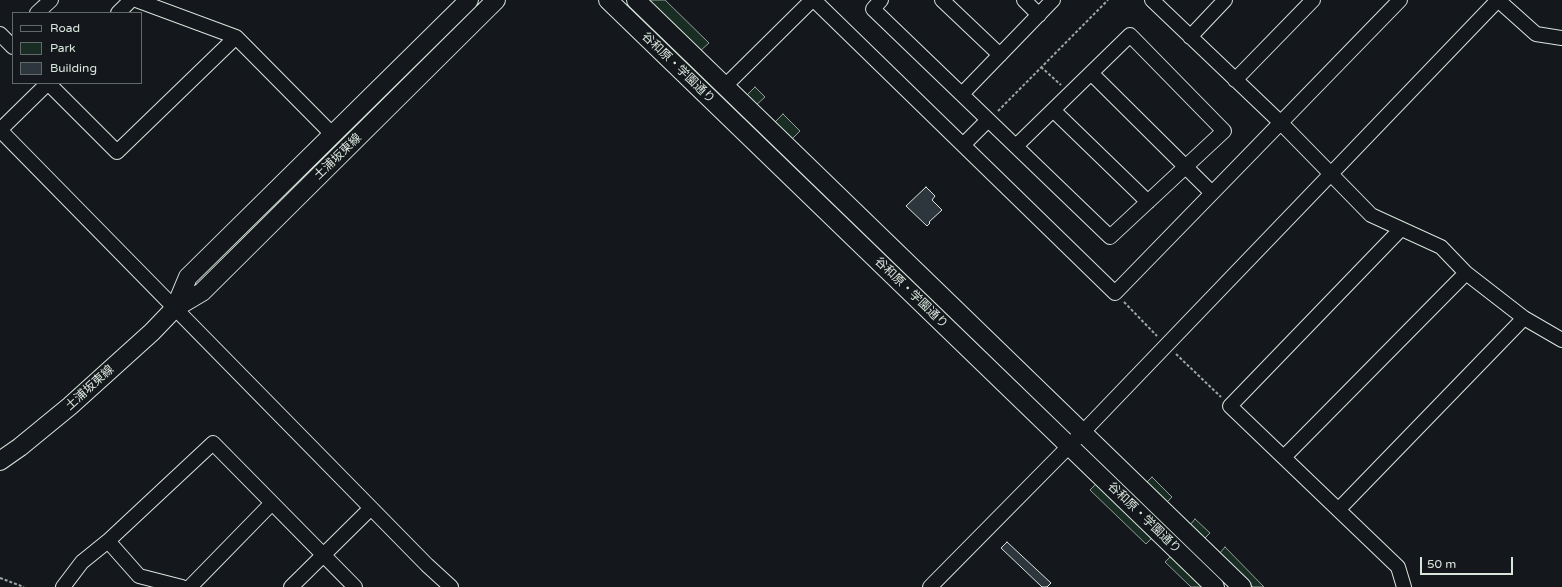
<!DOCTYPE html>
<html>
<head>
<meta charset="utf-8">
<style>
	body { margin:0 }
	#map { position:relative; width:1562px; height:587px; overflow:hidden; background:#14181c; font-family:"Varela Round",sans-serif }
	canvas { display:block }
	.legend { position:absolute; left:12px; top:12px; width:130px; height:72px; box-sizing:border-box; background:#14181c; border:1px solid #626a69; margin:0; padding:5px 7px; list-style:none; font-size:12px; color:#d8e6dc }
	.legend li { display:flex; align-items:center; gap:8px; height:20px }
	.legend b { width:20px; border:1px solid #626a69 }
	.scale { position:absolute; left:1420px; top:557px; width:93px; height:18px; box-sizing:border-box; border:2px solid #d8e6dc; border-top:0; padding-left:5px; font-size:12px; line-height:14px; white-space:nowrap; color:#d8e6dc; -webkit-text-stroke:3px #14181c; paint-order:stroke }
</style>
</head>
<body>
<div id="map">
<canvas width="1562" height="587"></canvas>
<ul class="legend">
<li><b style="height:5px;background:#14181c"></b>Road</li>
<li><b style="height:11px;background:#1a2d24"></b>Park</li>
<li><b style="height:11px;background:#2c363c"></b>Building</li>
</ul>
<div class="scale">50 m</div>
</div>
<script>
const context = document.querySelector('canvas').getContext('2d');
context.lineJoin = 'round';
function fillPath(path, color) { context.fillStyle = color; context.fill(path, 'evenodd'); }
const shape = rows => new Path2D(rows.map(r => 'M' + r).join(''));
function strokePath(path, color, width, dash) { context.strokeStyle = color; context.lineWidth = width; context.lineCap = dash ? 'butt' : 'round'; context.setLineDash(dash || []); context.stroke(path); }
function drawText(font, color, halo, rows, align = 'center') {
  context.font = font + ' "Varela Round","Noto Sans JP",sans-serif'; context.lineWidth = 3; context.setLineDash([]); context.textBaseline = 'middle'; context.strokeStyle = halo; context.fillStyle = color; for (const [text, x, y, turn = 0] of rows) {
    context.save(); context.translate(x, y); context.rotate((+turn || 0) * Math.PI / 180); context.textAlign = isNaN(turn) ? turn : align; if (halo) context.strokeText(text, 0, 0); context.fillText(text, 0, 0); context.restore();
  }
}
const green = shape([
	[647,0,665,0,709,43,700,51,647,0],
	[755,87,765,97,756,105,746,96,755,87],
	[783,114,800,131,791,140,774,123,783,114],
	[1152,477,1172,497,1166,503,1146,483,1152,477],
	[1097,483,1153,537,1146,544,1090,490,1097,483],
	[1195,519,1210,533,1204,539,1189,526,1195,519],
	[1225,547,1264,587,1253,587,1219,554,1225,547],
	[1171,556,1203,587,1191,587,1165,562,1171,556]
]);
fillPath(green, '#1a2d24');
strokePath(green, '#939e99', 1);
const building = shape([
	[926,187,935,196,932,200,942,210,929,222,930,223,927,226,906,206,926,187],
	[1007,542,1051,583,1047,587,1042,587,1001,548,1007,542]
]);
fillPath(building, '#2c363c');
strokePath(building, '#d8e6dc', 1);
const minor = shape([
	[136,0,236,37,332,134],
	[814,0,1115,293,1400,0],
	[881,0,873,9,1110,237,1224,131,1130,35,1016,146],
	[942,0,1000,55],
	[1024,0,1039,15],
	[1152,0,1281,123,1371,215,1441,247,1466,273,1524,318,1562,340],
	[1498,0,1536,34,1562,38],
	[37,13,51,0],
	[118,13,131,0],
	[0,34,13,47],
	[1190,37,1225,0],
	[1091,73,1212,193],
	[1235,80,1313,0],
	[725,86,812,0],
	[962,94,1053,0],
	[1053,110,1148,202],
	[0,130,427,565,451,587],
	[0,130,48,83,117,152,236,37],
	[963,145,988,120],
	[1401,229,1230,406,1398,567,1404,587],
	[1284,457,1466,273],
	[1339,509,1524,318],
	[108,541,139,576,182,587],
	[63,587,82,562,108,541,213,443,355,587],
	[190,587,272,503],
	[291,587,371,508],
	[930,587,1083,432,1498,0]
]);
const major = shape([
	[608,0,1215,587],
	[636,0,1242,587],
	[175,308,188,277,469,0],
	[0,461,20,447,70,406,152,332,175,308,202,292,496,0]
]);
strokePath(minor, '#d8e6dc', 16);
strokePath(major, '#d8e6dc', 20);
strokePath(shape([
	[1041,67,1061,85],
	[998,111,1108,0],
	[1124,302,1157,336],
	[1176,354,1221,397],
	[0,578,24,587]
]), '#9da8a2', 2, [3, 2]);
strokePath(minor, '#14181c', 14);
strokePath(major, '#14181c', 18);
drawText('12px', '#d8e6dc', '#14181c', [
	["谷和原・学園通り",678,68,44],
	["土浦坂東線",338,157,-44],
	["谷和原・学園通り",911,293,44],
	["土浦坂東線",90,388,-42],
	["谷和原・学園通り",1144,518,44]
]);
</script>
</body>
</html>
